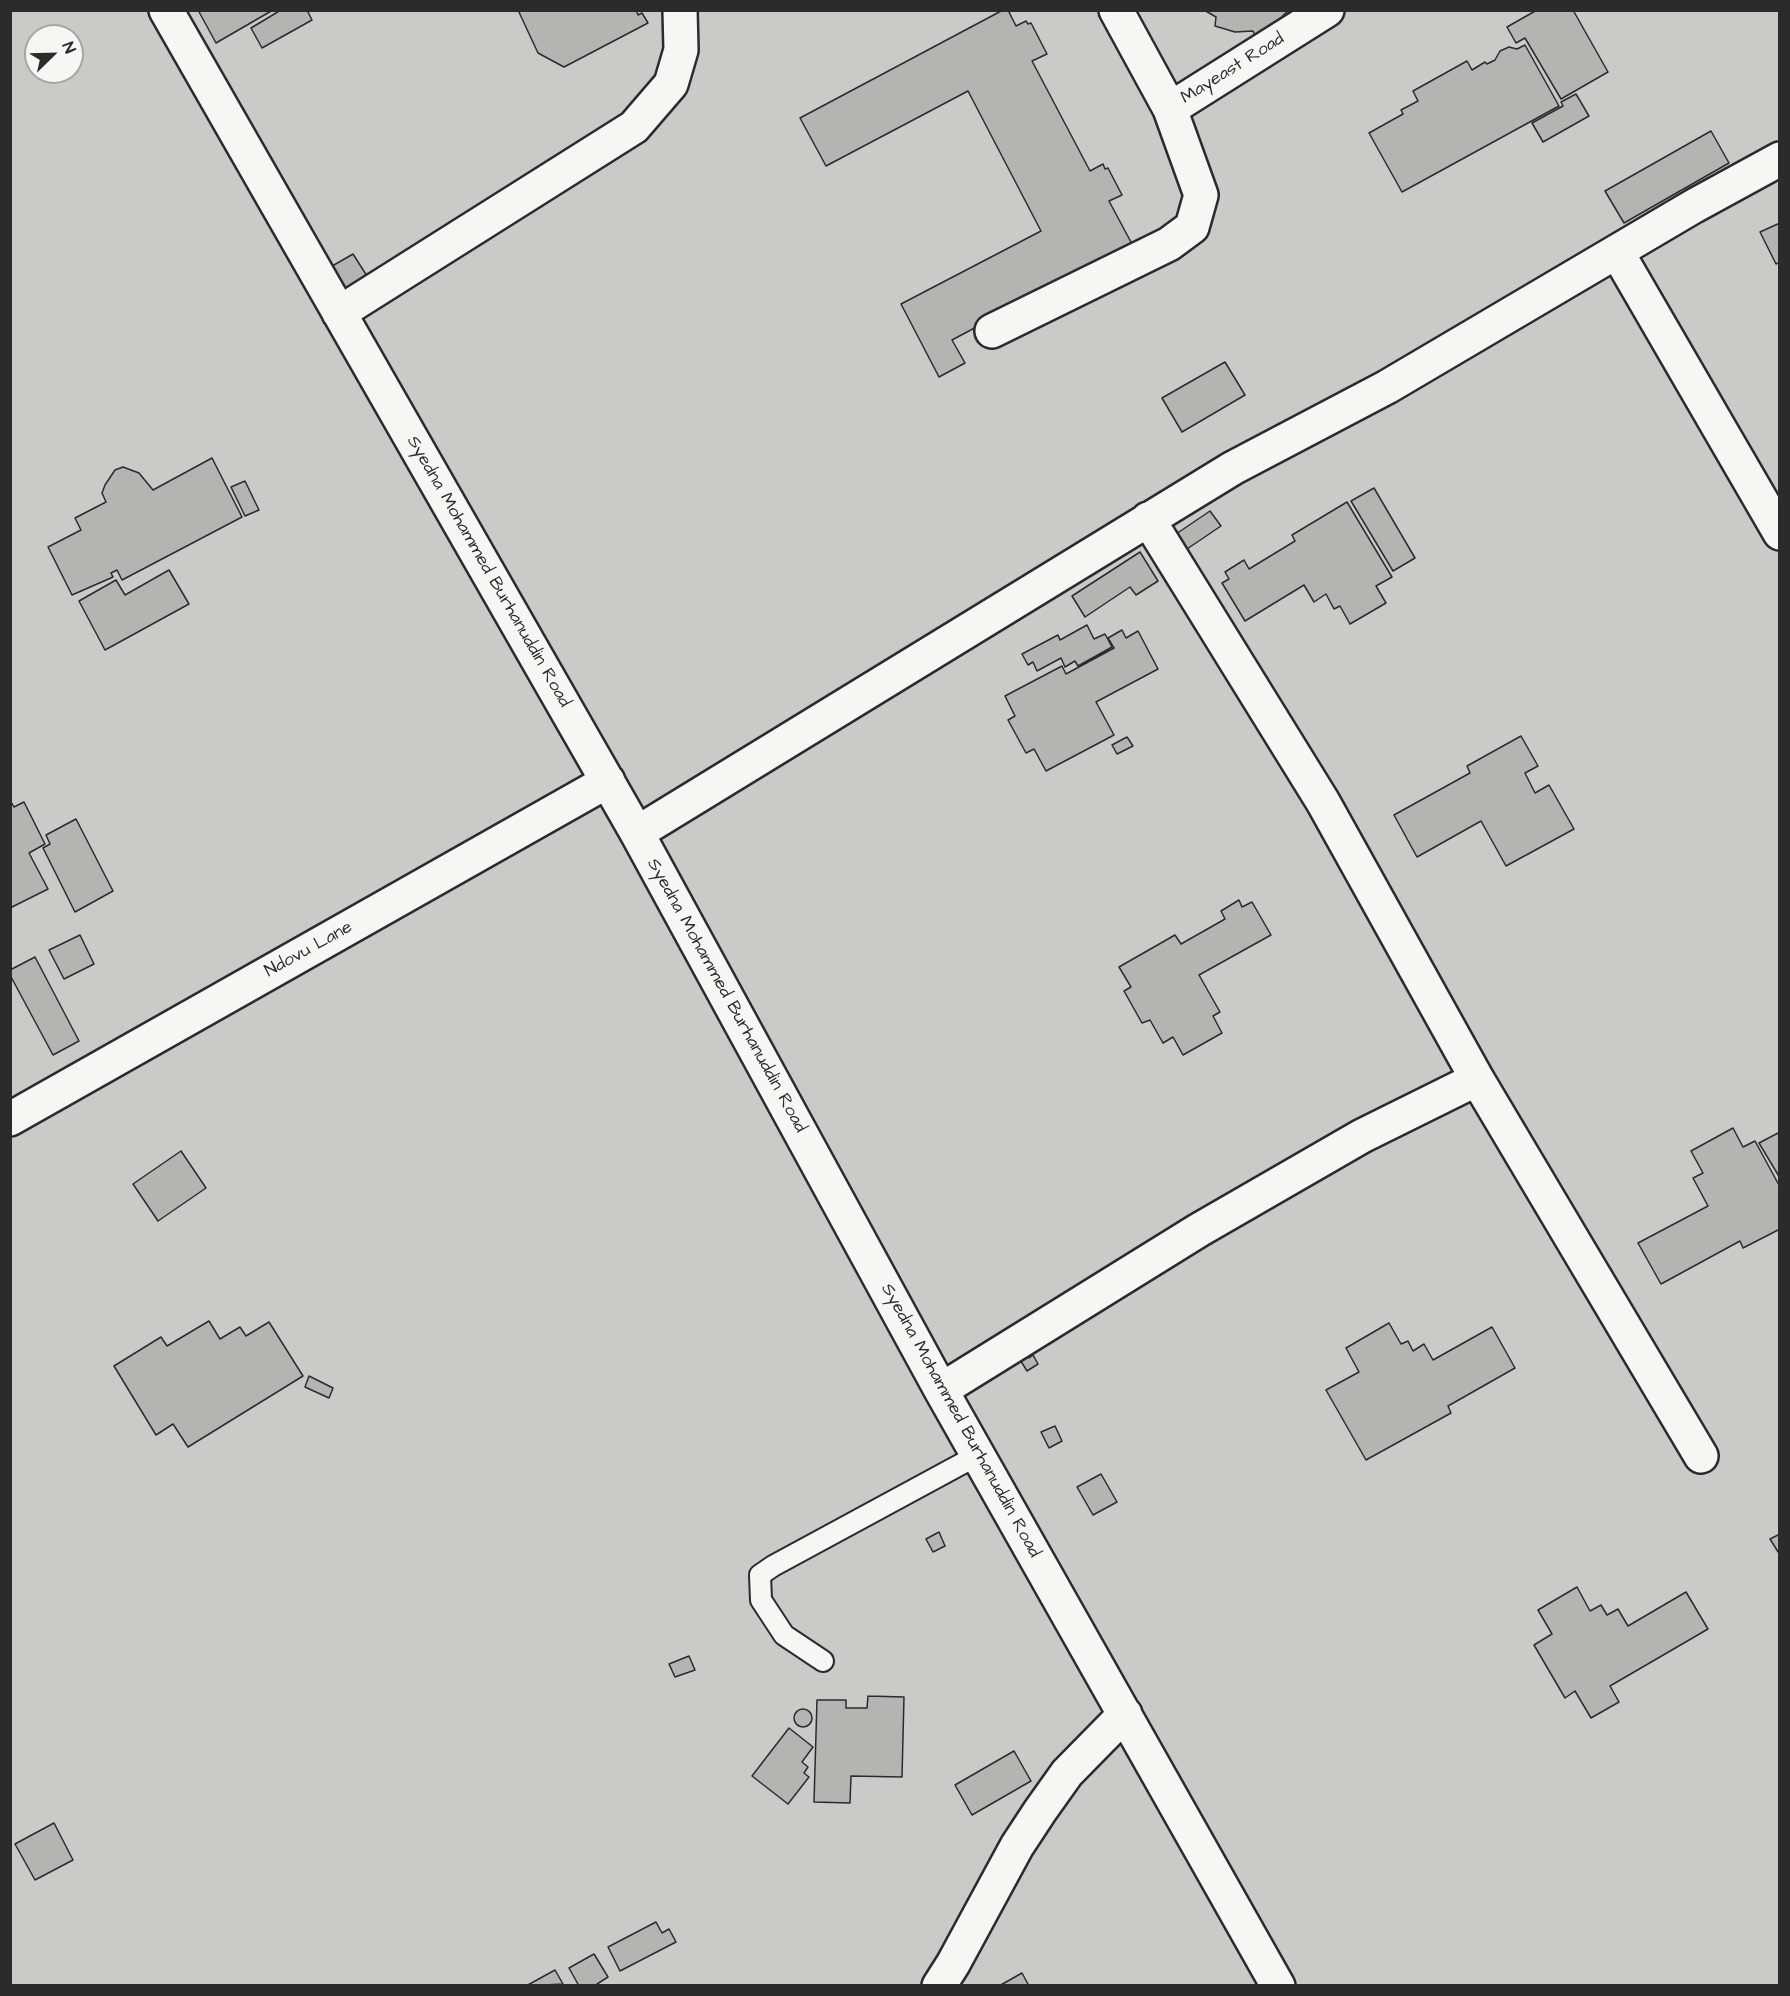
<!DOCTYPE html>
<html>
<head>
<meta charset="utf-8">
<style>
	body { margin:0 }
	#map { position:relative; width:1790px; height:1996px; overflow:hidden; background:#eaeae6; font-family:"Architects Daughter",sans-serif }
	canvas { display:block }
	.frame { position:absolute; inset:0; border:12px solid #2b2b2b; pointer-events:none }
	.north { position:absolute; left:24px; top:24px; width:60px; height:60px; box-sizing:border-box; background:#f6f6f2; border:2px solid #a5a5a2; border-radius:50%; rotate:67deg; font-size:16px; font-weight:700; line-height:24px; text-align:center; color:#2b2b2b }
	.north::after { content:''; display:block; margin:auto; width:21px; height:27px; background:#2b2b2b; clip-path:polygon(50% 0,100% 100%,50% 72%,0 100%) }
</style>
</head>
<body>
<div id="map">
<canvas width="1790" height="1996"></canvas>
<div class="frame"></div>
<div class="north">N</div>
</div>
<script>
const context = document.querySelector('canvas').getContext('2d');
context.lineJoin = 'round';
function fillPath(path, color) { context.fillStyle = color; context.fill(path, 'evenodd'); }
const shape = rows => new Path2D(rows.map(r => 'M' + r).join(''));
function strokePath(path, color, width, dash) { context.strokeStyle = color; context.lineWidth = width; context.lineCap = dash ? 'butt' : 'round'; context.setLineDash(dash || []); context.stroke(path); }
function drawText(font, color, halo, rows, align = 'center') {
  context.font = font + ' "Architects Daughter",sans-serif'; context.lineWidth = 4.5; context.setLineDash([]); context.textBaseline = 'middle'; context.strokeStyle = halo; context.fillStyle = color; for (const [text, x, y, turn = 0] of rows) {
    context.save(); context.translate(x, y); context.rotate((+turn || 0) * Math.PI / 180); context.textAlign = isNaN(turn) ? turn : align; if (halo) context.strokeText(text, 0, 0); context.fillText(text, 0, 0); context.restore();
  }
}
fillPath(shape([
	[11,11,1779,11,1779,1985,11,1986],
	[36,36,72,36,72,72,36,72]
]), '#cacac7');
const building = shape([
	[198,10,273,10,216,43,198,10],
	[281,10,307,10,312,20,262,48,251,28,281,10],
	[518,10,636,10,638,15,642,13,648,23,564,67,538,53,518,10],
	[1003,10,1008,10,1016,26,1026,21,1028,24,1031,23,1047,54,1032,61,1090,171,1103,164,1105,169,1108,168,1122,195,1109,201,1132,244,952,340,965,363,939,377,901,304,1041,231,968,91,826,166,800,118,1003,10],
	[1204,10,1289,10,1274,24,1266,28,1272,42,1260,48,1253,31,1235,32,1215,26,1216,17,1204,10],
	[1537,10,1573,10,1608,72,1561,99,1525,38,1516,43,1507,27,1537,10],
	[1525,45,1559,106,1402,192,1369,133,1403,114,1401,110,1418,101,1413,91,1467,61,1472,70,1485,62,1487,64,1495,60,1500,51,1509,47,1517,49,1525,45],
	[1576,94,1589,116,1543,142,1532,123,1563,106,1561,102,1576,94],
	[1711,131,1729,163,1624,223,1605,191,1711,131],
	[1780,223,1780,262,1776,264,1760,232,1780,223],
	[353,254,367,276,341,292,327,269,353,254],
	[1225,362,1245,395,1182,432,1162,398,1225,362],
	[212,458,242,517,122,580,117,570,111,573,113,577,72,595,48,547,81,530,75,518,106,502,102,493,105,485,115,470,123,467,139,473,153,490,212,458],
	[245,481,259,510,245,516,231,487,245,481],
	[1374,488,1415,558,1393,571,1351,501,1374,488],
	[1347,502,1392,577,1376,586,1386,603,1350,624,1340,606,1334,609,1326,594,1314,602,1304,585,1245,621,1222,583,1229,579,1225,572,1244,560,1249,569,1295,541,1292,535,1347,502],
	[1210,511,1221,526,1187,549,1176,534,1210,511],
	[1140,552,1158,581,1136,595,1130,587,1085,617,1072,596,1140,552],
	[169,570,189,604,105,650,79,601,116,580,125,595,169,570],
	[1087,625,1094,639,1105,634,1112,647,1078,666,1075,661,1065,667,1061,658,1037,671,1033,662,1028,665,1022,654,1058,635,1060,640,1087,625],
	[1122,630,1126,638,1138,631,1158,669,1096,702,1114,735,1046,771,1034,749,1026,753,1008,720,1015,716,1005,696,1062,666,1066,674,1114,648,1108,638,1122,630],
	[1521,736,1538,766,1525,773,1535,793,1549,785,1574,829,1506,866,1481,821,1417,857,1394,815,1470,773,1467,766,1521,736],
	[1127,737,1133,746,1117,754,1112,745,1127,737],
	[10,800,14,807,24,802,45,844,29,853,48,889,10,908,10,800],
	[76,819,113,891,75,912,43,848,50,844,46,835,76,819],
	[1239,900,1242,907,1252,902,1271,935,1199,975,1220,1012,1213,1016,1222,1033,1183,1055,1173,1037,1163,1043,1150,1020,1142,1023,1124,991,1131,987,1119,967,1175,935,1181,944,1225,919,1221,911,1239,900],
	[80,935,94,964,64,979,49,950,80,935],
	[35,957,79,1041,53,1055,10,975,10,970,35,957],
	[1733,1128,1743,1147,1755,1141,1780,1187,1780,1229,1743,1248,1740,1241,1661,1284,1638,1243,1708,1206,1693,1178,1703,1173,1691,1151,1733,1128],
	[1780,1132,1780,1178,1759,1143,1780,1132],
	[181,1151,206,1188,158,1221,133,1184,181,1151],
	[209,1321,220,1339,240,1327,246,1336,269,1322,303,1376,188,1447,173,1424,156,1435,114,1366,161,1337,167,1346,209,1321],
	[1389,1323,1401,1344,1408,1341,1413,1351,1424,1344,1433,1360,1492,1327,1515,1368,1448,1406,1451,1413,1366,1460,1326,1390,1359,1372,1346,1348,1389,1323],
	[1027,1355,1029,1358,1033,1355,1038,1364,1027,1371,1019,1358,1027,1355],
	[309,1376,333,1388,329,1398,305,1387,309,1376],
	[1055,1426,1062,1441,1049,1448,1041,1432,1055,1426],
	[1101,1474,1117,1502,1093,1515,1077,1487,1101,1474],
	[939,1532,945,1546,933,1552,926,1539,939,1532],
	[1780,1534,1780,1555,1770,1539,1780,1534],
	[1577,1587,1590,1611,1601,1605,1607,1615,1618,1609,1628,1626,1686,1592,1708,1629,1610,1686,1619,1702,1591,1718,1575,1691,1565,1698,1534,1645,1552,1634,1538,1610,1577,1587],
	[689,1656,695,1670,675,1677,669,1664,689,1656],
	[868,1696,904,1697,902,1777,851,1776,850,1803,814,1802,817,1700,846,1700,846,1708,867,1708,868,1696],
	'794 1718a9 9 0 1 1 18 0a9 9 0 1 1-18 0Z',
	[789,1728,813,1747,802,1762,808,1767,804,1773,809,1777,788,1804,752,1776,789,1728],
	[1014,1751,1031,1781,972,1815,955,1785,1014,1751],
	[54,1823,73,1860,35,1880,15,1844,54,1823],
	[656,1922,662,1933,669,1929,676,1942,620,1971,608,1947,656,1922],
	[594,1954,608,1977,594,1986,579,1986,569,1968,594,1954],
	[555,1970,563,1984,526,1986,555,1970],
	[1022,1973,1029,1986,999,1986,1022,1973]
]);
fillPath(building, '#b4b4b1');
strokePath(building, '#2b2b2b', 1.5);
const lane = shape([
	[823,1661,784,1635,761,1600,760,1575,773,1566,978,1455]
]);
const street = shape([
	[166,10,637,833,941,1390,1278,1986],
	[1170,109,1327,10],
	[1617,252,1780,533],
	[339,313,634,127,671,84,681,50,680,10],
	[992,331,1169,244,1192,227,1201,195,1170,109,1116,10],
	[1148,519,1323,802,1477,1079],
	[637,833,1233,468,1387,387,1694,206,1780,159],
	[10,1119,608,781],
	[941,1390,1199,1230,1362,1136,1477,1079,1701,1456],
	[939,1986,953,1964,1017,1846,1040,1811,1067,1773,1125,1714]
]);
strokePath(lane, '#2b2b2b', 24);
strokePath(street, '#2b2b2b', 38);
strokePath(lane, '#f6f6f2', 20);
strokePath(street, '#f6f6f2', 33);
drawText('18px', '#2b2b2b', '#f6f6f2', [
	["Mayeast Road",1233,69,-32],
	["Syedna Mohammed Burhanuddin Road",488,572,60],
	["Ndovu Lane",309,950,-29],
	["Syedna Mohammed Burhanuddin Road",726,996,61],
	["Syedna Mohammed Burhanuddin Road",960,1421,61]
]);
</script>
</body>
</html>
